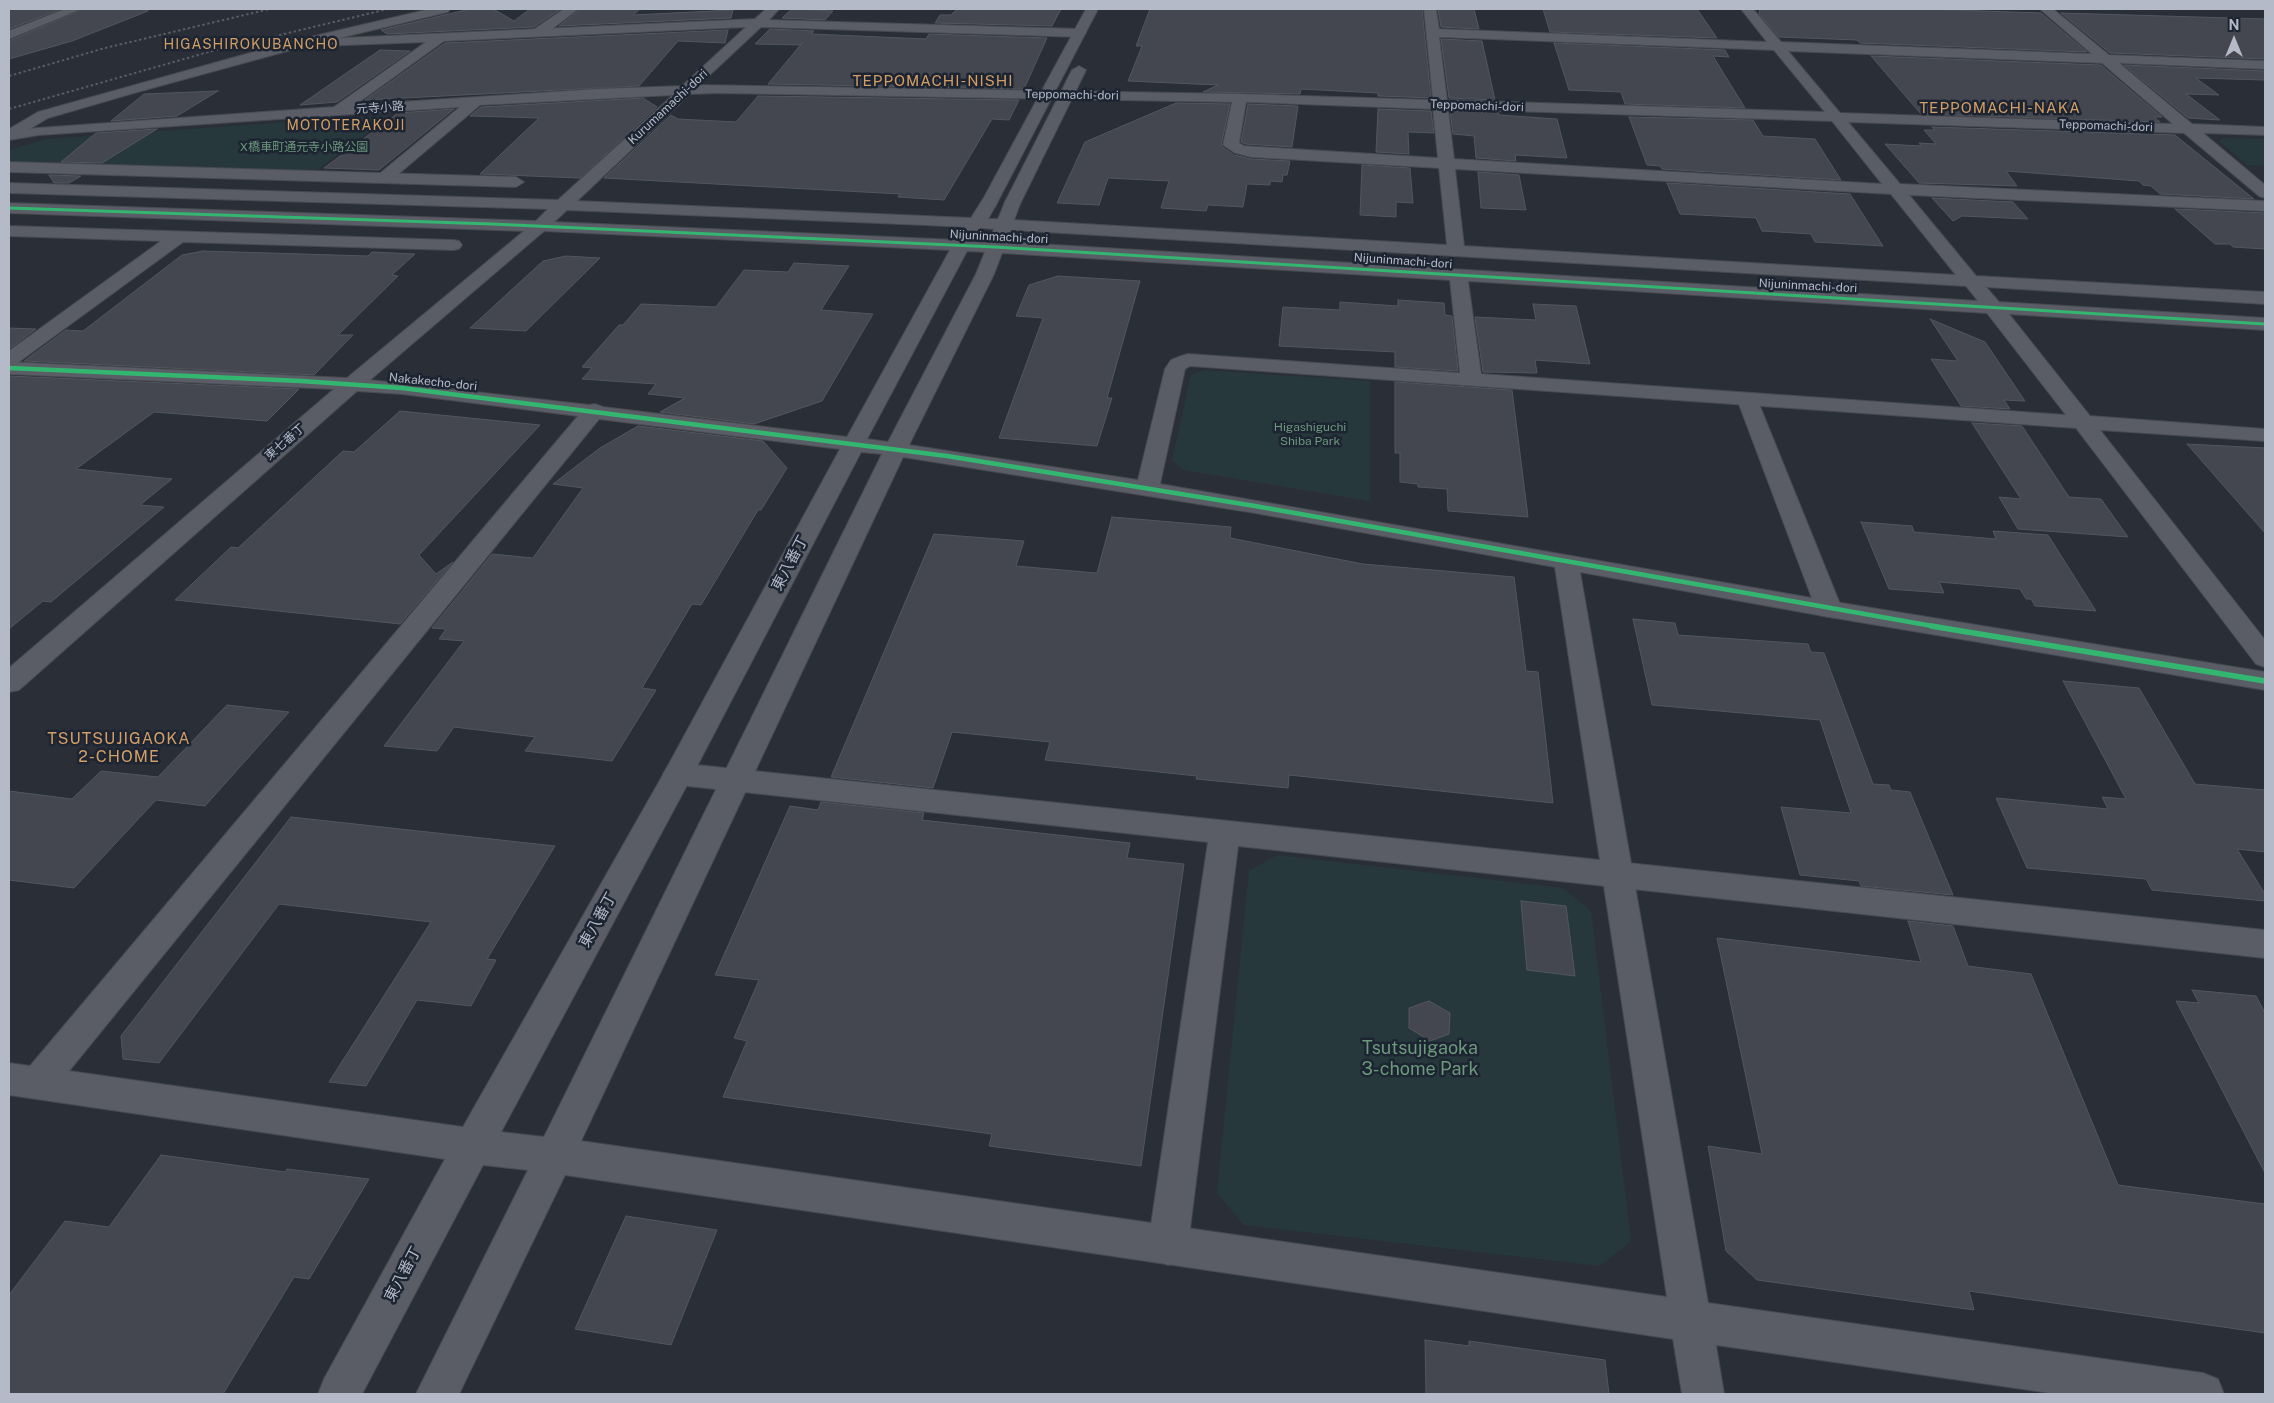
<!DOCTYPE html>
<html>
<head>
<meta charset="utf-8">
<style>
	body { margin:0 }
	#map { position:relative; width:2274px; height:1403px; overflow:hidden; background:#2a2e37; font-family:"Public Sans",sans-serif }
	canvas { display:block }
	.frame { position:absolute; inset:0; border:10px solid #b4bac8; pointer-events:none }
	.north { position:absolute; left:2209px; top:15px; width:50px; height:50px; -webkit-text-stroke:4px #1d2432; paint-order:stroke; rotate:0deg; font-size:14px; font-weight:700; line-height:20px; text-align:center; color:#b4bac8 }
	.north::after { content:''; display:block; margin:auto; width:18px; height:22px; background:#b4bac8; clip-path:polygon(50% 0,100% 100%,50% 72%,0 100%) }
</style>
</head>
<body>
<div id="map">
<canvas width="2274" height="1403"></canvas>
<div class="frame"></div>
<div class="north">N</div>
</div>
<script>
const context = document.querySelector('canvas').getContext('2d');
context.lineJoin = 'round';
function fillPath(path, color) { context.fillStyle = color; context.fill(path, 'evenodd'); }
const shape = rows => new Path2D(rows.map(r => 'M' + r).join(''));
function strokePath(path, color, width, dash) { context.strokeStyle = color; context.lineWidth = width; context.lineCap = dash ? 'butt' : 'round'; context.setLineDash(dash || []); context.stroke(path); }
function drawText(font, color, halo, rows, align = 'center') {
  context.font = font + ' "Public Sans","Noto Sans JP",sans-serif'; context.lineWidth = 5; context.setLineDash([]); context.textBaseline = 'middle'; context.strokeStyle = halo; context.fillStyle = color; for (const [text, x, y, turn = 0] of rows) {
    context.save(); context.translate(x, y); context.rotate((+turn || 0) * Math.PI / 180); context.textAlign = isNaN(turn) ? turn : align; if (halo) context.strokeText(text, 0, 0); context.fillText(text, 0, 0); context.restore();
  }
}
fillPath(shape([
	[391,115,315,172,9,163,9,150,47,139],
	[2225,138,2265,139,2265,166,2247,165,2219,141],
	[1204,370,1370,381,1370,501,1184,470,1172,460,1191,375],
	[1277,855,1563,888,1591,911,1631,1241,1600,1266,1244,1225,1217,1193,1249,871]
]), '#27383d');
const building = shape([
	[9,9,61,9,9,29,9,9],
	[83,9,148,9,148,11,72,41,9,59,9,41,83,9],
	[470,9,493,9,514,21,530,9,561,9,534,27,387,34,381,30,470,9],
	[580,9,640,9,633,15,733,10,731,18,559,26,580,9],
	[792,9,833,11,825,20,782,18,792,9],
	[957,9,1061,9,1052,26,935,23,940,15,951,15,957,9],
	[1150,9,1422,9,1431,98,1378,96,1378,93,1301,89,1300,94,1203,92,1218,85,1128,81,1142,46,1136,46,1150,9],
	[1438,9,1474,9,1479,29,1441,27,1438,9],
	[1543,9,1697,9,1717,38,1550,32,1543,9],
	[1760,9,1925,9,2041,13,2087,52,1860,43,1857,40,1779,37,1759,14,1760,9],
	[2061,13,2265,19,2265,59,2110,53,2061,13],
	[770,29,814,31,811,34,926,39,929,34,1047,38,1024,89,768,84,803,42,800,45,755,44,770,29],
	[728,30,725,43,678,41,639,86,365,100,445,43,728,30],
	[1441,39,1482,41,1495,100,1449,98,1441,39],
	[1554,43,1725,50,1729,57,1713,56,1745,108,1625,104,1621,92,1569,90,1554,43],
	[380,50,410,51,337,102,300,105,380,50],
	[1871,56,2101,65,2162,117,2154,117,2160,122,1921,114,1871,56],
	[2124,65,2265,71,2265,80,2196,78,2219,95,2186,94,2220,120,2188,118,2124,65],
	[218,91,177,116,111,121,144,94,218,91],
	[758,96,1019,100,1009,120,992,119,944,200,898,197,900,194,604,178,671,115,678,119,736,122,758,96],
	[643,98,657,107,580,178,480,174,539,118,470,116,481,107,643,98],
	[1176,103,1230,104,1221,146,1234,155,1251,159,1290,161,1287,175,1283,175,1282,182,1270,181,1270,185,1247,184,1243,207,1208,205,1206,211,1161,208,1169,181,1108,178,1099,205,1057,203,1085,142,1176,103],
	[1248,104,1298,106,1292,147,1245,144,1241,142,1248,104],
	[454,109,379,170,324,168,398,113,454,109],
	[1378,109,1431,111,1434,133,1408,132,1409,154,1376,152,1378,109],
	[1450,111,1498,112,1499,115,1557,119,1567,158,1515,155,1516,161,1476,158,1474,136,1453,134,1450,111],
	[1629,117,1753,120,1763,136,1815,139,1841,180,1662,169,1660,166,1647,165,1629,117],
	[1932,127,2175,135,2254,199,2160,194,2151,186,2143,185,2139,181,2006,171,2017,186,1919,183,1885,144,1921,146,1919,143,1936,144,1924,130,1935,130,1932,127],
	[157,129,102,163,61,162,96,133,157,129],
	[1362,165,1410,168,1413,203,1396,202,1396,217,1360,215,1362,165],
	[1478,172,1519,175,1526,210,1481,208,1478,172],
	[49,175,81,176,69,183,54,183,49,175],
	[1667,183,1850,194,1883,246,1815,242,1811,234,1762,231,1756,218,1680,214,1667,183],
	[1932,198,2013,202,2028,219,1962,216,1953,221,1932,198],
	[2175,209,2265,213,2265,249,2233,247,2230,244,2215,244,2175,209],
	[203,251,368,256,372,252,415,254,392,275,398,276,338,335,353,335,314,375,24,361,66,330,83,331,182,255,203,251],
	[566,256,600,258,526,331,470,328,543,261,566,256],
	[794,263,849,266,821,310,873,314,822,401,754,424,660,412,685,398,648,394,656,384,582,379,592,368,582,367,619,325,623,325,641,304,716,307,744,270,788,272,794,263],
	[1058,276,1140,281,1107,398,1112,398,1097,446,999,438,1043,318,1016,316,1029,285,1058,276],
	[1398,300,1444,303,1445,315,1452,316,1458,371,1395,367,1395,352,1279,346,1283,307,1340,310,1340,302,1398,306,1398,300],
	[1533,304,1576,306,1590,364,1535,360,1537,373,1483,372,1475,317,1536,320,1533,304],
	[1930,319,1985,342,2025,401,2004,400,2010,409,1961,406,1931,359,1958,361,1930,319],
	[9,328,36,329,9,349,9,328],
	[9,376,299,389,267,421,154,412,76,469,172,479,140,505,164,507,51,602,43,601,9,629,9,376],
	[1395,382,1512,390,1528,517,1448,511,1447,489,1418,487,1418,484,1400,482,1400,453,1395,453,1395,382],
	[400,411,540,425,419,555,436,574,453,562,400,624,175,600,231,547,238,548,343,451,354,452,400,411],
	[1972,423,2022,426,2069,497,2101,499,2128,537,2018,529,1999,497,2021,499,1972,423],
	[638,426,763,441,787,468,761,510,758,510,701,605,692,604,642,688,656,690,612,761,525,751,535,737,454,727,437,751,384,746,464,641,439,639,446,629,432,628,492,554,533,558,583,488,553,484,600,448,638,426],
	[2187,444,2265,448,2265,533,2187,444],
	[1112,517,1231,527,1230,538,1363,564,1514,577,1526,671,1538,672,1553,803,1289,775,1288,788,1196,779,1197,776,1045,760,1050,742,952,732,933,788,831,777,934,534,1024,541,1016,566,1097,573,1112,517],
	[1861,522,1912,526,1914,532,1996,539,1993,531,2048,535,2096,611,2035,606,2031,599,2026,599,2020,589,1939,582,1944,593,1889,589,1861,522],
	[1633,619,1675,623,1678,635,1808,644,1811,652,1824,653,1873,784,1889,785,1891,790,1910,792,1953,895,1861,886,1859,881,1800,875,1781,807,1851,813,1820,720,1652,705,1633,619],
	[2063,681,2139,688,2195,784,2265,790,2265,852,2237,849,2265,894,2265,901,2152,890,2146,879,2027,868,1996,798,2108,809,2102,797,2126,799,2063,681],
	[227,705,289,712,205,806,156,800,74,888,9,880,9,791,72,799,101,771,158,777,227,705],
	[821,802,924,813,922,820,1130,843,1127,858,1184,864,1141,1166,989,1146,992,1134,723,1097,747,1041,734,1038,759,980,715,975,790,806,818,810,821,802],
	[291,817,555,846,487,959,496,960,471,1006,417,1000,366,1086,329,1082,431,922,279,904,159,1063,123,1059,121,1036,291,817],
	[1521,901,1566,906,1575,976,1527,970,1521,901],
	[1908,921,1953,926,1968,966,2031,974,2118,1185,2265,1204,2265,1333,1969,1291,1974,1310,1757,1280,1726,1251,1708,1146,1762,1154,1717,938,1921,962,1908,921],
	[2192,990,2256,996,2265,1013,2265,1173,2176,1001,2199,1003,2192,990],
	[1429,1001,1450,1013,1449,1034,1430,1041,1409,1028,1409,1008,1429,1001],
	[161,1155,285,1172,287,1169,369,1179,309,1279,294,1277,223,1394,9,1394,9,1295,65,1221,109,1227,161,1155],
	[626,1216,717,1230,671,1345,575,1329,626,1216],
	[1425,1340,1469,1346,1469,1341,1605,1360,1609,1394,1426,1394,1425,1340]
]);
fillPath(building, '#44474f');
strokePath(building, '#52565f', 1);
const minor = shape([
	[430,9,450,9,448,12,302,47,134,93,48,118,18,136,9,136,9,129,38,112,293,41,430,9],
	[564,9,578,9,543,36,533,36,532,33,533,30,564,9],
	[1086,9,1098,9,997,203,995,207,983,207,981,203,1086,9],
	[1079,66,1086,70,1020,204,1018,208,1012,209,1006,208,1004,204,1072,70,1079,66],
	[9,162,516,177,524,182,516,187,9,172,9,162],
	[9,226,453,240,459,241,462,245,459,249,453,250,183,242,16,364,9,366,9,351,161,241,9,236,9,226],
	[1747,393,1754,395,1757,399,1842,609,1838,615,1829,617,1820,615,1816,609,1737,399,1740,395,1747,393],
	[678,763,2265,930,2265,958,1238,846,1188,1245,1182,1259,1168,1265,1154,1259,1148,1245,1208,842,678,785,668,782,663,774,668,766,678,763]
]);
const tertiary = shape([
	[65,9,81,9,9,39,9,31,65,9],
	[766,9,779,9,769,20,1080,29,1086,33,1080,37,761,27,699,85,1240,94,1433,100,1424,9,1436,9,1439,29,1767,42,1741,9,1753,9,1781,42,2092,54,2040,9,2053,9,2109,55,2265,61,2265,69,2119,63,2192,124,2265,127,2265,135,2203,133,2265,185,2265,198,2259,196,2184,133,1848,122,1900,184,2265,201,2265,211,1909,195,1976,276,2265,292,2265,304,1986,287,1999,302,2265,318,2265,330,2009,314,2090,416,2265,429,2265,441,2100,430,2265,640,2265,667,2256,664,2076,428,1190,366,1185,369,1160,484,1829,601,2265,672,2265,690,1829,617,1580,572,1708,1303,2203,1373,2218,1379,2224,1394,2057,1394,1716,1345,1724,1394,1682,1394,1673,1339,565,1175,459,1394,416,1394,528,1170,483,1165,362,1394,318,1394,324,1379,445,1159,9,1095,9,1063,30,1066,578,416,402,394,357,391,19,690,9,692,9,668,334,389,9,374,9,362,347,378,524,231,9,213,9,203,536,221,548,209,9,193,9,183,558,200,673,95,480,105,390,181,384,183,378,181,376,178,378,175,460,107,39,135,9,140,9,130,334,107,426,42,293,47,291,44,293,41,298,40,755,19,766,9],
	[746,27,682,86,598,89,355,105,444,41,746,27],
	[1439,37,1774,50,1825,112,1447,100,1439,37],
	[1788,51,2102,63,2173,124,1840,113,1788,51],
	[718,93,1232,102,1223,145,1235,153,1251,157,1439,168,1447,245,1014,220,1020,204,1018,200,1012,199,1006,200,998,219,988,219,997,203,995,199,989,198,983,199,971,218,577,201,690,94,718,93],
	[1246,102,1433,109,1438,158,1244,146,1239,143,1246,102],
	[1448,109,1832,121,1882,184,1454,159,1448,109],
	[1455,169,1891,194,1956,275,1464,246,1455,169],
	[567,210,925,225,965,227,957,240,554,222,567,210],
	[981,228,994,229,989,241,974,241,981,228],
	[1011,230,1966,286,1978,301,1006,242,1011,230],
	[544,231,950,250,847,437,603,407,595,404,589,405,370,380,544,231],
	[967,251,985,252,976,274,888,442,867,439,967,251],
	[1002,253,1450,280,1460,373,1188,354,1181,356,1171,360,1165,369,1138,480,909,445,994,274,1002,253],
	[1468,281,1987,313,2066,415,1481,374,1468,281],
	[599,419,840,449,664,773,463,1127,69,1071,599,419],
	[861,452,882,454,544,1137,501,1132,693,774,861,452],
	[903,457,1255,513,1555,567,1667,1297,581,1141,903,457]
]);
strokePath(minor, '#464950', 2);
strokePath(tertiary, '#464950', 2);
fillPath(minor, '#5a5d65');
fillPath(tertiary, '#5a5d65');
strokePath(shape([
	[9,76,105,48,270,9],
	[9,109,205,53,388,9]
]), '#585c63', 2, [2.5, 2.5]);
strokePath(shape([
	[9,208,492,224,995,247,2265,324]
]), '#33b770', 3);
strokePath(shape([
	[9,368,301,381,402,388,947,456,1255,506,1938,627]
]), '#33b770', 4.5);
strokePath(shape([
	[1931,626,2265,681]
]), '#33b770', 5.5);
drawText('12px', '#b4bac8', '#1d2432', [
	["Teppomachi-dori",1072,95,1],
	["Teppomachi-dori",1477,106,2],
	["Kurumamachi-dori",668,107,-43],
	["元寺小路",380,108,-4],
	["Teppomachi-dori",2106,126,2],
	["Nijuninmachi-dori",999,237,3],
	["Nijuninmachi-dori",1403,261,4],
	["Nijuninmachi-dori",1808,286,3],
	["Nakakecho-dori",433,382,6],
	["東七番丁",285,442,-41]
]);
drawText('12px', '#6b997a', '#1d2432', [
	["X橋車町通元寺小路公園",304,147],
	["Higashiguchi",1310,427],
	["Shiba Park",1310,441]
]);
context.letterSpacing = '1px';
drawText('14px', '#d39f65', '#1d2432', [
	["HIGASHIROKUBANCHO",251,45],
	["MOTOTERAKOJI",346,126]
]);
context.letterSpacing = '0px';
context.letterSpacing = '1px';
drawText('15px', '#d39f65', '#1d2432', [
	["TEPPOMACHI-NISHI",933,81],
	["TEPPOMACHI-NAKA",2000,108]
]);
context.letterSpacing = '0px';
drawText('15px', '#b4bac8', '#1d2432', [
	["東八番丁",790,563,-62],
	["東八番丁",598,920,-61],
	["東八番丁",403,1274,-62]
]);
context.letterSpacing = '1px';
drawText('16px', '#d39f65', '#1d2432', [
	["TSUTSUJIGAOKA",119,739],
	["2-CHOME",119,757]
]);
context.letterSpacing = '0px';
drawText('18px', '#6b997a', '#1d2432', [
	["Tsutsujigaoka",1420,1048],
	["3-chome Park",1420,1069]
]);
</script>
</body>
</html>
